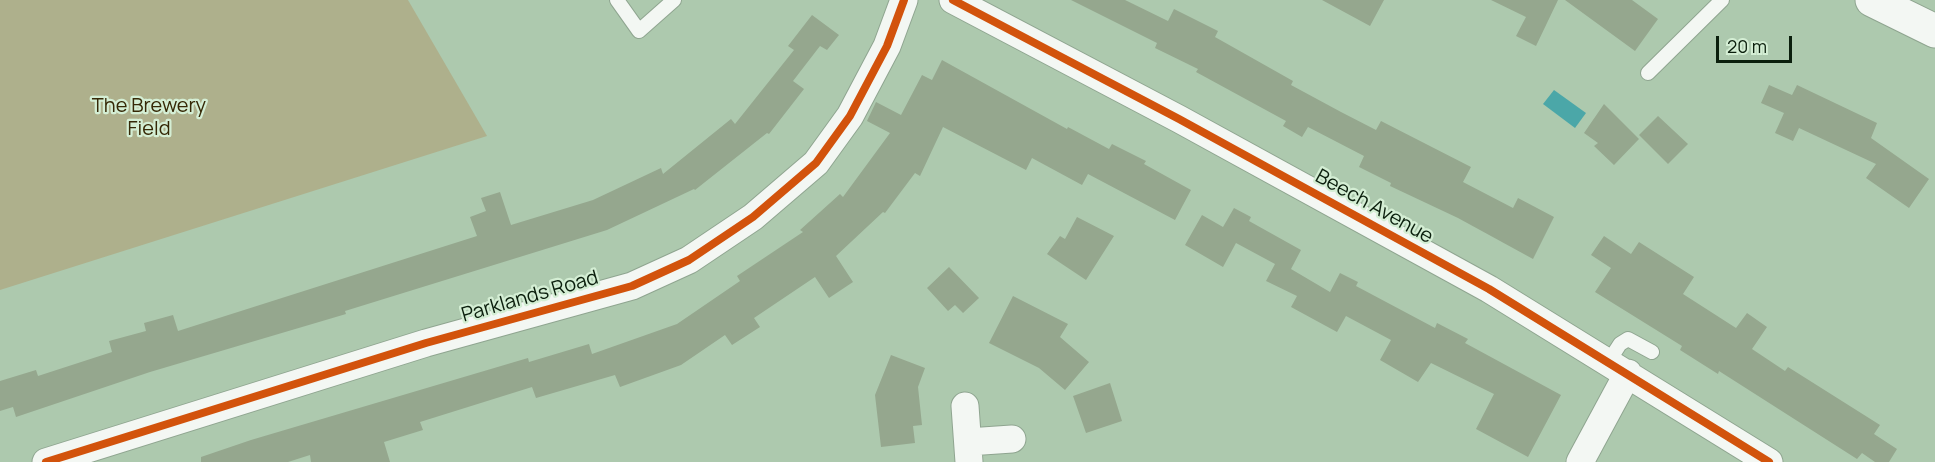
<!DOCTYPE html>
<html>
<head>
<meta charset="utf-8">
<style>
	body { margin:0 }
	#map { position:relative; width:1935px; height:462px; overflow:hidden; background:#adc9ae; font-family:Manrope,sans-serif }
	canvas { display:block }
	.scale { position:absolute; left:1716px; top:36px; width:76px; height:27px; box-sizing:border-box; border:3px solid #0b1f0d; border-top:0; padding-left:8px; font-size:18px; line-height:21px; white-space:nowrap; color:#0b1f0d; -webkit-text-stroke:4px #d4eed4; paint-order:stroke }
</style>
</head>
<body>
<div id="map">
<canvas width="1935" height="462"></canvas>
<div class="scale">20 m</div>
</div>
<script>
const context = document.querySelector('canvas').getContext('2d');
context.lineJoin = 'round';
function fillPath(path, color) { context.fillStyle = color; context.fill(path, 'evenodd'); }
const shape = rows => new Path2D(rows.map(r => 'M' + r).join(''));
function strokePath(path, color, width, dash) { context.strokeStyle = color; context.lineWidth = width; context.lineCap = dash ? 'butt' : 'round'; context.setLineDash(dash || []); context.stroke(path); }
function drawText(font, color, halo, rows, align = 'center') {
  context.font = font + ' Manrope,sans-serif'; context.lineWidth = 4.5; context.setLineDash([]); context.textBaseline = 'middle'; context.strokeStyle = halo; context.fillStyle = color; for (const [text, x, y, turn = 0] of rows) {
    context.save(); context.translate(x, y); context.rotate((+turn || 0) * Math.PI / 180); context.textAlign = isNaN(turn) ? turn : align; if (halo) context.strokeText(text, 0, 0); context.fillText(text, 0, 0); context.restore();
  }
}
fillPath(shape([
	[0,0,408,0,487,136,0,290]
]), '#aeb08c');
fillPath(shape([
	[1554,90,1586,113,1575,128,1543,104]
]), '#4ba7a8');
fillPath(shape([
	[1071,0,1125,0,1168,21,1174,9,1218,31,1215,37,1293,81,1291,85,1341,112,1376,130,1381,121,1471,167,1463,182,1513,208,1518,198,1554,217,1533,259,1458,218,1390,186,1391,183,1359,167,1364,156,1308,127,1302,137,1283,126,1286,121,1196,72,1198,69,1155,48,1157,43],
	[1322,0,1384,0,1370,26],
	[1491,0,1558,0,1536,46,1516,36,1526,17],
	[1565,0,1632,0,1658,19,1635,51],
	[812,15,839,35,827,50,820,46,793,81,804,89,769,134,767,133,695,190,694,189,607,230,345,311,346,314,150,372,16,417,13,407,0,411,0,381,36,370,38,376,112,352,109,341,146,331,144,323,173,315,178,331,477,236,470,217,486,211,481,198,500,192,511,225,593,200,661,168,663,174,731,119,735,124,794,50,788,46],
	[942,60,1067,129,1068,127,1109,149,1112,144,1146,161,1144,164,1191,190,1175,220,1088,174,1082,185,1032,158,1026,170,943,127,920,176,915,173,885,213,883,212,836,256,853,282,829,298,815,277,754,318,760,327,732,345,725,335,681,365,620,387,615,375,536,398,532,387,420,422,423,430,384,442,390,462,311,462,310,455,288,462,201,462,201,457,251,440,528,358,529,362,589,344,592,354,677,324,740,281,737,276,803,232,800,230,840,194,843,197,890,133,867,121,876,102,901,115,922,75,932,80],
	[1769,85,1792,95,1797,85,1877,123,1871,138,1929,179,1909,208,1866,178,1876,164,1799,128,1793,141,1775,133,1784,113,1761,103],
	[1604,104,1639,139,1614,165,1594,146,1598,143,1584,133],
	[1658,116,1688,144,1668,164,1639,135],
	[1234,208,1251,217,1249,221,1301,250,1291,269,1330,292,1340,273,1358,282,1356,286,1435,328,1437,323,1468,339,1465,343,1561,395,1528,457,1476,429,1494,394,1431,363,1418,382,1380,360,1391,340,1346,316,1337,332,1291,307,1297,296,1266,281,1275,264,1236,243,1223,267,1185,245,1202,215,1223,227],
	[1077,217,1114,236,1086,280,1047,254,1060,236,1065,239],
	[1604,236,1631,254,1639,242,1694,277,1683,294,1736,328,1747,313,1767,327,1752,349,1785,371,1788,367,1880,425,1874,434,1897,449,1889,462,1875,462,1862,453,1857,459,1719,371,1718,374,1680,350,1682,346,1595,292,1611,268,1591,255],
	[949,267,979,298,963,313,955,305,948,311,927,288],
	[1013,296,1068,324,1060,337,1089,362,1065,390,1039,368,989,343],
	[891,355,925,368,918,387,922,425,913,426,915,443,881,447,875,395],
	[1110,383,1122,421,1086,433,1073,396]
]), '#95a78e');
const lane = shape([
	[617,0,639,31,674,0],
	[1648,73,1722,0],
	[1609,361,1620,344,1628,339,1652,352]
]);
const street = shape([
	[953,0,1179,119,1489,289,1769,462],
	[965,406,969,462],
	[968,442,1012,439],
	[46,462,426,343,632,286,689,260,753,217,816,163,850,116,887,46,904,0],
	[1580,462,1628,373]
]);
const secondary = shape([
	[1872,0,1935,31]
]);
strokePath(lane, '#8fa590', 16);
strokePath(street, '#8fa590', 29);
strokePath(secondary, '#8fa590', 35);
strokePath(lane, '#f3f7f3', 14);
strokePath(street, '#f3f7f3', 27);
strokePath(secondary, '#f3f7f3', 33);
strokePath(shape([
	[953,0,1179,119,1489,289,1769,462],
	[46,462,426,343,632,286,689,260,753,217,816,163,850,116,887,46,904,0]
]), '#d2530c', 8);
drawText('20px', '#362806', '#d4eed4', [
	["The Brewery",149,106],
	["Field",149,129]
]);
drawText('20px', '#0b1f0d', '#d4eed4', [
	["Beech Avenue",1374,207,29],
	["Parklands Road",530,297,-16]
]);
</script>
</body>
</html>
